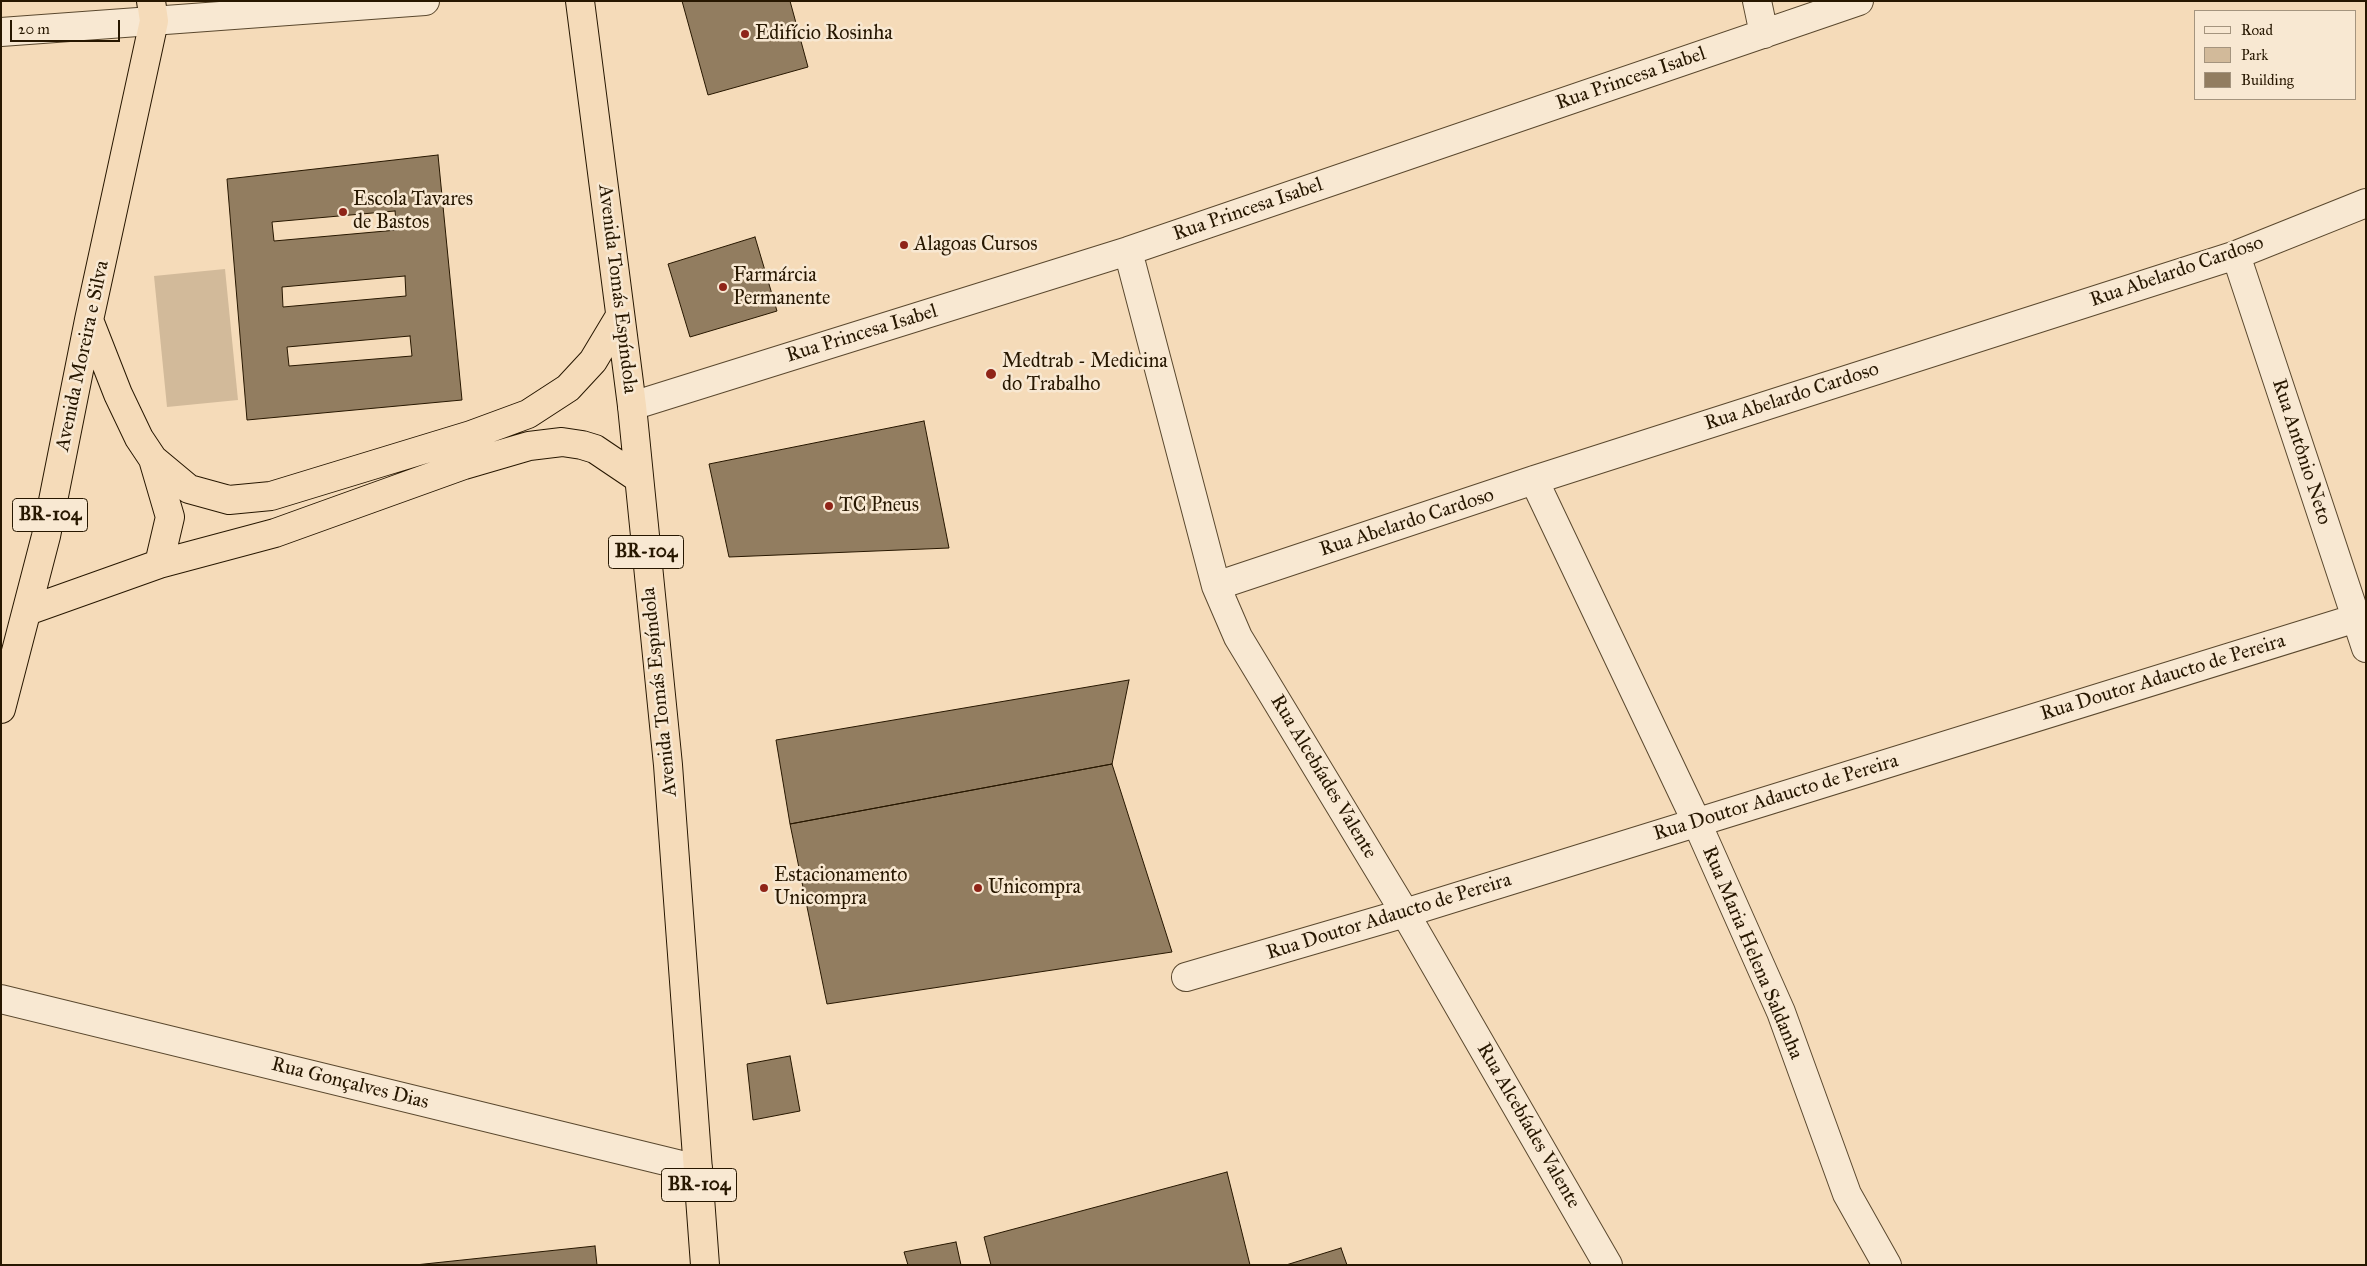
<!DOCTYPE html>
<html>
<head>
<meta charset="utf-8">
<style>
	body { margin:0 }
	#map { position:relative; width:2367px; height:1266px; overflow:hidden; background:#f5dbb9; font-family:"IM FELL Great Primer",serif }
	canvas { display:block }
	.frame { position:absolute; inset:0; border:2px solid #271700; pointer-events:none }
	.legend { position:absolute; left:2194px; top:10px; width:162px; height:90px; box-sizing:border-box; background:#f8e8d2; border:1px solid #a4947e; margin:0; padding:6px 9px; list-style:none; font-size:15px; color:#271700 }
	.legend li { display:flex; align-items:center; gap:10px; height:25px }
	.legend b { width:25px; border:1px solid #a4947e }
	.scale { position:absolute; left:10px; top:20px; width:110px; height:22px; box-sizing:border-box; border:2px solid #271700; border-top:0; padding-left:6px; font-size:15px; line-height:18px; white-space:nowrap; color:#271700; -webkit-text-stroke:4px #f8e8d2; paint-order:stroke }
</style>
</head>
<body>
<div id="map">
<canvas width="2367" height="1266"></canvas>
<div class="frame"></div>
<ul class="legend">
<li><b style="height:6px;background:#f8e8d2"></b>Road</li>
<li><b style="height:14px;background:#d2ba9a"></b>Park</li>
<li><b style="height:14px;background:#927d60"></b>Building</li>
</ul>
<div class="scale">20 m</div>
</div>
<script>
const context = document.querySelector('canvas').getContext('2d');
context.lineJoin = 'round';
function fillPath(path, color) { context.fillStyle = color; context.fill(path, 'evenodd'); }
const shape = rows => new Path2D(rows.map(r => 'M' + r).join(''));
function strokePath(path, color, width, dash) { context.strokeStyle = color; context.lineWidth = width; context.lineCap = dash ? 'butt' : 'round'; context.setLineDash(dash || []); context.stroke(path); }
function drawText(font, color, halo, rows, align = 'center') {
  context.font = font + ' "IM FELL Great Primer",serif'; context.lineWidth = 5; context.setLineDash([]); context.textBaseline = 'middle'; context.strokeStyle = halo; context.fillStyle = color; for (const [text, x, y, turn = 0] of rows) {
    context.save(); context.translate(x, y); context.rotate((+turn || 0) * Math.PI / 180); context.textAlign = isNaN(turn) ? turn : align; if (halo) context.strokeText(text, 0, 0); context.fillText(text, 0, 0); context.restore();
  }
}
fillPath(shape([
	[225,269,238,400,167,407,154,276]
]), '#d2ba9a');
const building = shape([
	[682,1,790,1,808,67,708,95,682,1],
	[438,155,462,400,247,420,227,179,438,155],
	[395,211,397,230,274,241,272,222,395,211],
	[405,276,406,296,283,307,282,287,405,276],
	[410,336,412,356,289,366,287,347,410,336],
	[755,237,777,311,690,337,668,264,755,237],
	[924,421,949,548,729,557,709,464,924,421],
	[1129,680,1112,764,790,824,776,740,1129,680],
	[1112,764,1172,952,827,1004,790,824,1112,764],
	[790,1056,800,1111,753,1120,747,1064,790,1056],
	[1227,1172,1250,1265,991,1265,984,1237,1227,1172],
	[956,1242,961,1265,908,1265,904,1252,956,1242],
	[595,1246,597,1265,415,1265,595,1246],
	[1341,1248,1347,1265,1286,1265,1341,1248]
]);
fillPath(building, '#927d60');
strokePath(building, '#271700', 1);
const street = shape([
	[1757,1,1764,34],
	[1,32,425,1],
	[1128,251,1216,586,1238,637,1405,913,1608,1265],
	[2236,255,2366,648],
	[632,406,1128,251,1859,1],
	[1534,480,1697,823,1781,1012,1847,1194,1887,1265],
	[1216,586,1534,480,2236,255,2366,203],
	[1186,977,1405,913,2366,615],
	[1,999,698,1169]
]);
const highway = shape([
	[580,1,632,406,668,765,705,1265],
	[89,320,118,394,139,438,153,459,189,489,229,500,271,496,471,435,528,414,568,388,593,361,620,316],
	[153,459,170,517,159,564],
	[27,611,159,564,275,533,464,465,529,446,562,442,582,445,595,449,638,478],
	[1,709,46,536,89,320,154,21,151,1]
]);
strokePath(street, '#5a482e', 30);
strokePath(highway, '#271700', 30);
strokePath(street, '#f8e8d2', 28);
strokePath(highway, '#f5dbb9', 28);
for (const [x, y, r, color] of [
	[745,34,5,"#8f2418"],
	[343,212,5,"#8f2418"],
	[904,245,5,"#8f2418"],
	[723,287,5,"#8f2418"],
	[991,374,6,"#8f2418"],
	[829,506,5,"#8f2418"],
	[764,888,5,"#8f2418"],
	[978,888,5,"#8f2418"]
]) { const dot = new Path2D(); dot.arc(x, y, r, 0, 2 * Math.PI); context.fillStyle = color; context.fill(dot); strokePath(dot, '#f8e8d2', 2); }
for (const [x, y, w] of [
	[50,515,75],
	[646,552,75],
	[699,1185,75]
]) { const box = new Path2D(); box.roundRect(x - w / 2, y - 16.5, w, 33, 4); context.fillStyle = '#f8e8d2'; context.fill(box); strokePath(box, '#271700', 1); }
drawText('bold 19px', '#271700', null, [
	["BR-104",50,515],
	["BR-104",646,552],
	["BR-104",699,1185]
]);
drawText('20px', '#271700', '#f8e8d2', [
	["Edifício Rosinha",755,34],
	["Escola Tavares",353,200],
	["de Bastos",353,223],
	["Alagoas Cursos",914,245],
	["Farmárcia",733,276],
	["Permanente",733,299],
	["Medtrab - Medicina",1002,362],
	["do Trabalho",1002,385],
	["TC Pneus",839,506],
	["Estacionamento",774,876],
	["Unicompra",774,899],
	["Unicompra",988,888]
], 'left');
drawText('20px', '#271700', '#f8e8d2', [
	["Rua Princesa Isabel",1631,79,-19],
	["Rua Princesa Isabel",1248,210,-19],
	["Rua Abelardo Cardoso",2177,272,-19],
	["Avenida Tomás Espíndola",617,289,83],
	["Rua Princesa Isabel",862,334,-17],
	["Avenida Moreira e Silva",83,356,-78],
	["Rua Abelardo Cardoso",1792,397,-18],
	["Rua Antônio Neto",2301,452,72],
	["Rua Abelardo Cardoso",1407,523,-18],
	["Rua Doutor Adaucto de Pereira",2163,678,-17],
	["Avenida Tomás Espíndola",660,692,-96],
	["Rua Alcebíades Valente",1323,777,59],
	["Rua Doutor Adaucto de Pereira",1776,798,-17],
	["Rua Doutor Adaucto de Pereira",1389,917,-17],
	["Rua Maria Helena Saldanha",1752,953,67],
	["Rua Gonçalves Dias",350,1084,14],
	["Rua Alcebíades Valente",1528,1126,60]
]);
</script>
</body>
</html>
